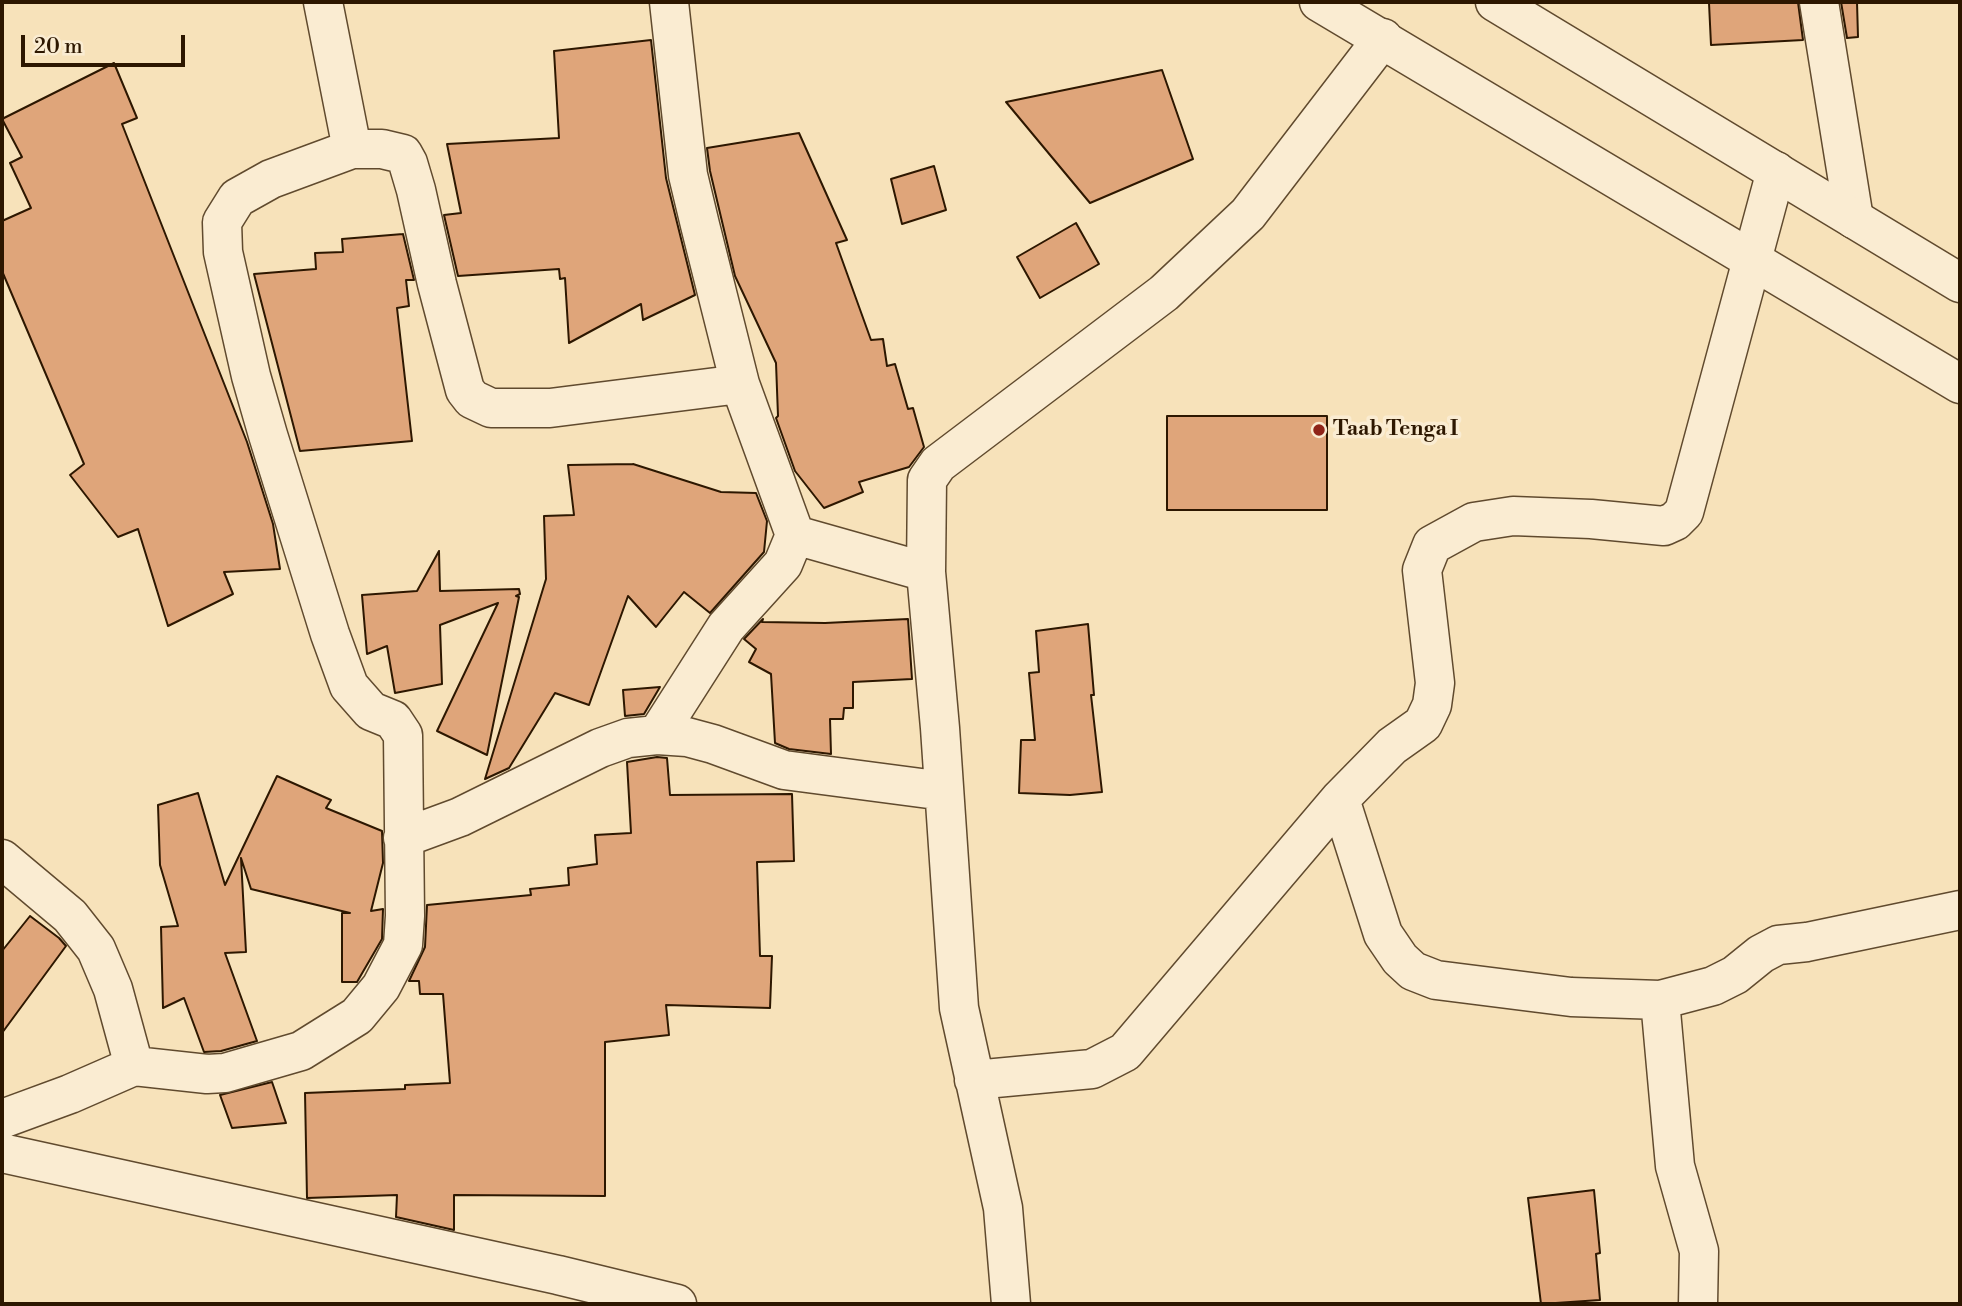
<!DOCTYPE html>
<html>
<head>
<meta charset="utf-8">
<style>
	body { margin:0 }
	#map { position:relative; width:1962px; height:1306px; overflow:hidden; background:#f7e2ba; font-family:"Libre Bodoni",serif }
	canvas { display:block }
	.frame { position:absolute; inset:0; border:4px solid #2d1700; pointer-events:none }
	.scale { position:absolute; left:21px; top:35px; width:164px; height:32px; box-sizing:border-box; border:4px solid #2d1700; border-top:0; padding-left:9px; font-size:21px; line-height:24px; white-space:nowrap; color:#2d1700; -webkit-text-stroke:5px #faecd2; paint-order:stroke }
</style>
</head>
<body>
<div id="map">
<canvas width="1962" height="1306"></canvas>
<div class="frame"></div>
<div class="scale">20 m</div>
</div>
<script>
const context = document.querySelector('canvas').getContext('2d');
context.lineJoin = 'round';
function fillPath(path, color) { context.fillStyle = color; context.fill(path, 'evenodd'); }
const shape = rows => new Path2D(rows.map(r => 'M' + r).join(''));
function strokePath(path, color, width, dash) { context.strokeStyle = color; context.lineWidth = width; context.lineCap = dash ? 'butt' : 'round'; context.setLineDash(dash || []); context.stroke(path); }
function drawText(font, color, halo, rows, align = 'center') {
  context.font = font + ' "Libre Bodoni",serif'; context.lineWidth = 7; context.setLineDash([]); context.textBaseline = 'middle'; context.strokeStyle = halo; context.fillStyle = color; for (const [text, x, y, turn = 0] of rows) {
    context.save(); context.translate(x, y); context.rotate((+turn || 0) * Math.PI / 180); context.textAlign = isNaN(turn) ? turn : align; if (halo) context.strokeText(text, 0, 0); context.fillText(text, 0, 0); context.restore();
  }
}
const building = shape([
	[1741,2,1798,2,1803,40,1711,45,1709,3,1741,2],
	[1841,2,1857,2,1858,37,1847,38,1841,2],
	[651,40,666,178,695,295,643,320,641,304,569,343,565,278,560,279,559,269,458,276,444,215,461,213,447,144,559,138,554,51,651,40],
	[114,63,137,118,122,124,247,442,273,524,280,569,224,572,233,594,168,626,138,529,118,537,70,475,84,464,2,271,2,221,31,208,10,163,22,157,2,119,114,63],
	[1162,70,1193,159,1090,203,1006,102,1162,70],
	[799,133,847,240,836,243,871,340,883,339,887,366,895,364,908,409,913,408,924,447,909,467,859,482,863,492,824,508,795,471,776,418,778,416,776,363,735,276,710,171,707,148,799,133],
	[934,166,946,210,902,224,891,179,934,166],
	[1076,223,1099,264,1040,298,1017,257,1076,223],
	[403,234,414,280,406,280,409,306,397,308,412,441,300,451,254,274,316,269,315,253,343,252,342,239,403,234],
	[1167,416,1327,416,1327,510,1167,510,1167,416],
	[633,464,721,492,756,493,767,521,764,552,710,613,684,592,656,627,628,596,589,705,555,693,509,768,485,779,546,579,544,516,574,515,568,465,633,464],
	[439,551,440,591,519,589,520,594,516,596,519,597,487,755,437,731,498,603,440,625,442,684,395,693,387,646,367,654,362,595,417,591,439,551],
	[763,619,762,622,825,623,908,619,912,679,853,682,853,708,844,708,843,719,830,719,831,754,789,749,775,743,771,674,749,662,756,649,744,639,763,619],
	[1088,624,1094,695,1091,695,1102,792,1070,795,1019,793,1021,740,1035,740,1029,673,1039,672,1036,631,1088,624],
	[660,687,644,714,625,716,623,690,660,687],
	[657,757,667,758,670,795,792,794,794,861,757,862,760,956,772,956,770,1008,666,1005,669,1035,605,1042,605,1196,454,1195,454,1230,396,1217,397,1195,307,1198,305,1093,405,1089,405,1085,450,1083,443,994,420,994,419,981,409,981,425,947,427,905,531,895,530,889,569,885,568,868,597,864,595,835,631,833,627,762,657,757],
	[277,776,331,800,326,808,382,831,383,863,371,911,383,909,382,939,357,982,342,982,342,913,350,913,251,889,241,858,246,952,225,953,257,1041,221,1051,204,1052,184,998,163,1008,161,927,178,926,160,865,158,805,198,793,225,885,277,776],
	[30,916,59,938,66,946,2,1033,2,951,30,916],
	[272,1082,286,1123,232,1128,220,1095,272,1082],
	[1594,1190,1600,1253,1596,1254,1600,1300,1541,1304,1528,1198,1594,1190]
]);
fillPath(building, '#dfa57a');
strokePath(building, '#2d1700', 2);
const minor = shape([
	[323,2,352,149],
	[669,2,688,175,700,225,740,384,795,535,926,572],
	[1819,2,1854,219],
	[657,735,726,627,783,564,795,535],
	[1340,799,1383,934,1400,959,1413,971,1436,980,1571,997,1660,1000,1675,1166,1699,1251,1698,1304],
	[403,838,460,817,600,748,628,738,657,735,687,737,713,744,784,770,944,791],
	[2,859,70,916,96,949,113,989,134,1066],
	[1660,1000,1713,986,1735,975,1761,954,1778,945,1807,942,1960,910],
	[974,1080,1092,1069,1125,1052,1340,799,1392,746,1423,724,1432,705,1435,683,1422,570,1432,545,1474,522,1513,516,1591,519,1664,526,1675,521,1684,512,1776,171],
	[2,1119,70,1094,134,1066,207,1074,225,1073,301,1051,357,1016,381,987,403,945,405,916,403,735,393,720,371,711,349,686,330,634,268,435,251,376,223,252,222,222,237,198,271,179,352,149,382,149,403,154,408,163,416,190,437,284,465,390,472,399,491,408,550,408,740,384],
	[2,1153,558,1275,677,1304],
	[1011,1304,1003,1208,959,1008,940,728,926,572,927,480,938,464,1164,293,1248,214,1383,38]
]);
const tertiary = shape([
	[1319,2,1960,384],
	[1495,2,1960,283]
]);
strokePath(minor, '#604a2e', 41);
strokePath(tertiary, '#604a2e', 41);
strokePath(minor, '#faecd2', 38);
strokePath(tertiary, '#faecd2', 38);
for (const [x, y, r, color] of [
	[1319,430,7,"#8f2418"]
]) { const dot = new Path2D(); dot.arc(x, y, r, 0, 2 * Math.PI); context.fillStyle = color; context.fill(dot); strokePath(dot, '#faecd2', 2.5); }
drawText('bold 21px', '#2d1700', '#faecd2', [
	["Taab Tenga I",1333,430]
], 'left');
</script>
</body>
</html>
